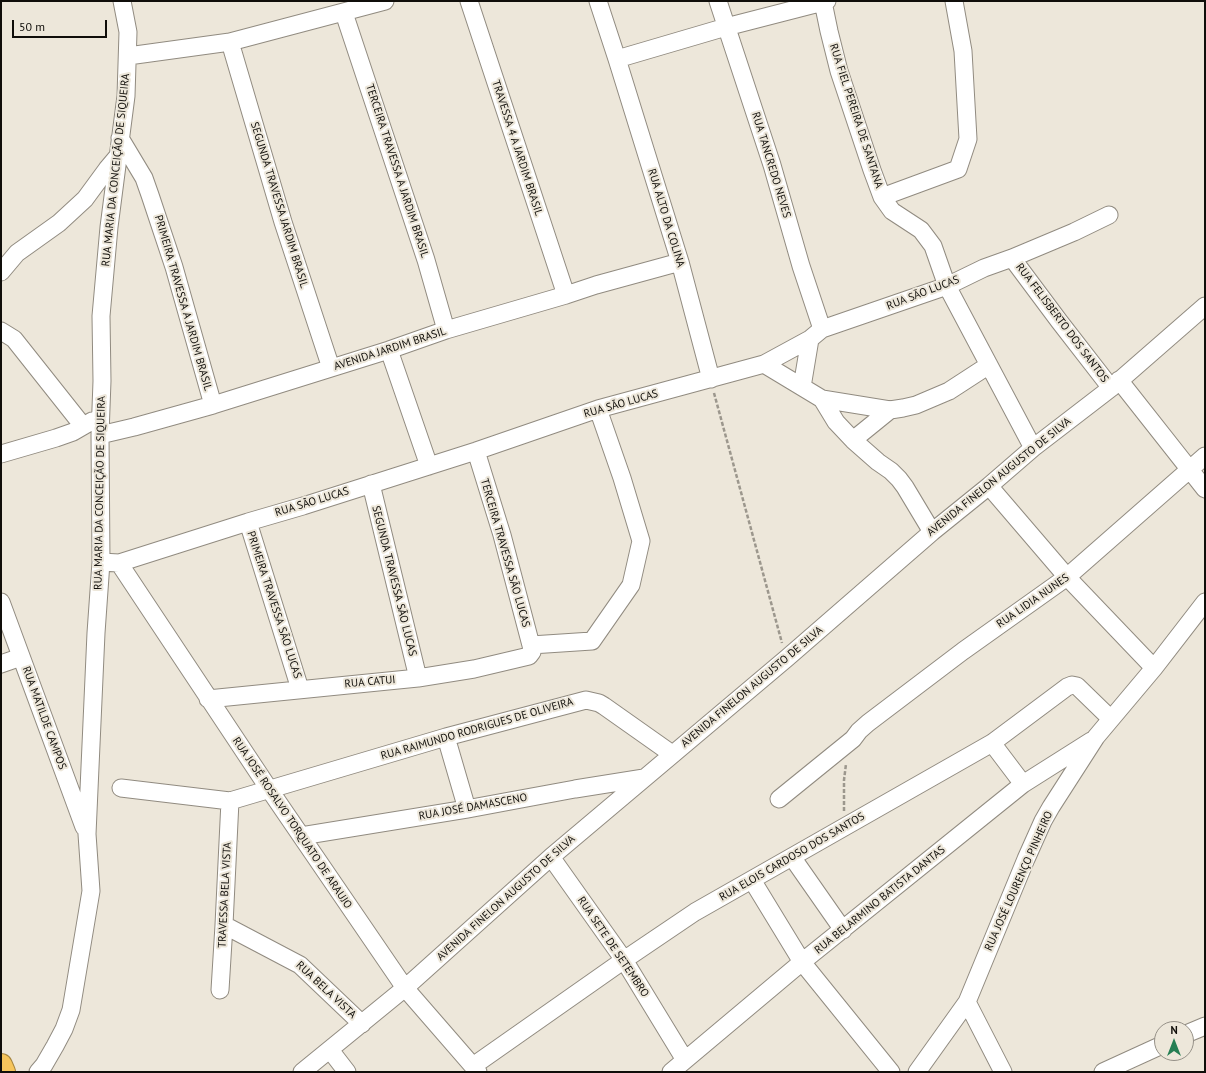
<!DOCTYPE html>
<html>
<head>
<meta charset="utf-8">
<style>
	body { margin:0 }
	#map { position:relative; width:1206px; height:1073px; overflow:hidden; background:#ede7da; font-family:"PT Sans",sans-serif }
	canvas { display:block }
	.frame { position:absolute; inset:0; border:2px solid #100e0a; pointer-events:none }
	.north { position:absolute; left:1154px; top:1021px; width:40px; height:40px; box-sizing:border-box; background:#ede7da; border:1px solid #959087; border-radius:50%; rotate:0deg; font-size:11px; font-weight:700; line-height:16px; text-align:center; color:#100e0a }
	.north::after { content:''; display:block; margin:auto; width:14px; height:18px; background:#257e53; clip-path:polygon(50% 0,100% 100%,50% 72%,0 100%) }
	.scale { position:absolute; left:12px; top:20px; width:95px; height:18px; box-sizing:border-box; border:2px solid #100e0a; border-top:0; padding-left:5px; font-size:12px; line-height:14px; white-space:nowrap; color:#100e0a; -webkit-text-stroke:3px #ede7da; paint-order:stroke }
</style>
</head>
<body>
<div id="map">
<canvas width="1206" height="1073"></canvas>
<div class="frame"></div>
<div class="north">N</div>
<div class="scale">50 m</div>
</div>
<script>
const context = document.querySelector('canvas').getContext('2d');
context.lineJoin = 'round';
const shape = rows => new Path2D(rows.map(r => 'M' + r).join(''));
function strokePath(path, color, width, dash) { context.strokeStyle = color; context.lineWidth = width; context.lineCap = dash ? 'butt' : 'round'; context.setLineDash(dash || []); context.stroke(path); }
function drawText(font, color, halo, rows, align = 'center') {
  context.font = font + ' "PT Sans",sans-serif'; context.lineWidth = 4; context.setLineDash([]); context.textBaseline = 'middle'; context.strokeStyle = halo; context.fillStyle = color; for (const [text, x, y, turn = 0] of rows) {
    context.save(); context.translate(x, y); context.rotate((+turn || 0) * Math.PI / 180); context.textAlign = isNaN(turn) ? turn : align; if (halo) context.strokeText(text, 0, 0); context.fillText(text, 0, 0); context.restore();
  }
}
const minor = shape([
	[469,1,566,295],
	[598,1,617,59,680,262,711,379],
	[718,1,772,165,801,266,822,329],
	[823,2,829,31,839,71,872,170,882,197,892,211,921,230,933,246,947,286,1033,448],
	[344,13,426,260,446,330],
	[230,42,283,222,331,368],
	[128,56,230,42,385,1],
	[617,59,726,27,827,1],
	[120,138,144,178,150,195,174,267,213,405],
	[882,197,958,169,968,139,963,51,954,1],
	[1012,258,1059,321,1111,388],
	[1,272,17,253,59,223,85,199,107,169,118,156],
	[1,331,14,339,83,426],
	[389,350,429,466],
	[764,364,822,399,836,422,853,440,878,462,891,471,899,479,905,487,932,532],
	[1119,380,1205,489],
	[802,387,810,339],
	[822,399,890,410,903,408,916,405,949,391,989,365],
	[100,435,134,427,213,405,389,350,446,330,566,295,596,285,680,262],
	[853,440,890,410],
	[1,454,56,438,73,432,92,421],
	[371,484,418,678],
	[989,486,1067,577,1154,668],
	[248,522,300,689],
	[101,562,119,563,248,522,303,506,476,451,598,409,764,364,810,339,822,329,947,286,984,268,1012,258,1074,232,1109,215],
	[119,563,269,789,405,988,478,1072],
	[1,602,84,827],
	[531,645,592,641,631,585,641,541,622,478,598,409],
	[1,664,21,657],
	[208,699,418,678,474,669,529,656,532,652,532,649,502,535,476,451],
	[446,737,467,809],
	[992,743,1023,784],
	[121,788,230,801,446,737,586,700,599,703,604,706,672,754],
	[779,799,853,739,859,731,868,723,963,651,1067,577,1205,456],
	[301,836,467,809,575,789,644,778],
	[551,857,624,960,685,1060],
	[792,857,843,930],
	[752,880,802,962,891,1072],
	[224,925,300,965,362,1024],
	[220,990,224,925,230,801],
	[967,1002,1003,1072],
	[1186,1034,1205,1026],
	[330,1050,347,1072],
	[473,1066,624,960,695,912,992,743,1067,687,1072,685,1077,686,1111,719],
	[38,1072,44,1065,55,1046,64,1029,71,1010,91,891,87,834,96,633,101,562,100,435,102,381,101,316,109,227,126,96,128,32,122,1],
	[302,1072,405,988,551,857,787,658,932,532,989,486,1033,448,1111,388,1205,306],
	[671,1072,802,962,1023,784,1091,741],
	[917,1072,967,1002,1026,859,1043,821,1051,807,1096,737,1154,668,1205,602],
	[1103,1072,1162,1045]
]);
const highway = shape([
	[1,1065,4,1072]
]);
strokePath(minor, '#918b80', 19);
strokePath(highway, '#a6853f', 24);
strokePath(shape([
	[714,393,782,643],
	[844,811,844,780,846,764]
]), '#9c978d', 2.5, [4, 2]);
strokePath(minor, '#fff', 17);
strokePath(highway, '#f6c55c', 22);
drawText('11px', '#100e0a', '#ede7da', [
	["RUA FIEL PEREIRA DE SANTANA",856,116,72],
	["TRAVESSA 4 A JARDIM BRASIL",517,148,72],
	["RUA TANCREDO NEVES",771,165,73],
	["RUA MARIA DA CONCEIÇÃO DE SIQUEIRA",116,170,-84],
	["TERCEIRA TRAVESSA A JARDIM BRASIL",397,171,72],
	["SEGUNDA TRAVESSA JARDIM BRASIL",279,205,73],
	["RUA ALTO DA COLINA",666,218,73],
	["RUA SÃO LUCAS",923,293,-21],
	["PRIMEIRA TRAVESSA A JARDIM BRASIL",183,303,74],
	["RUA FELISBERTO DOS SANTOS",1062,323,53],
	["AVENIDA JARDIM BRASIL",390,349,-18],
	["RUA SÃO LUCAS",621,404,-16],
	["AVENIDA FINELON AUGUSTO DE SILVA",999,477,-39],
	["RUA MARIA DA CONCEIÇÃO DE SIQUEIRA",100,493,-89],
	["RUA SÃO LUCAS",312,502,-17],
	["TERCEIRA TRAVESSA SÃO LUCAS",505,553,74],
	["SEGUNDA TRAVESSA SÃO LUCAS",394,581,76],
	["RUA LIDIA NUNES",1033,601,-35],
	["PRIMEIRA TRAVESSA SÃO LUCAS",274,605,72],
	["RUA CATUI",370,682,-5],
	["AVENIDA FINELON AUGUSTO DE SILVA",752,687,-40],
	["RUA MATILDE CAMPOS",44,718,70],
	["RUA RAIMUNDO RODRIGUES DE OLIVEIRA",477,729,-16],
	["RUA JOSÉ DAMASCENO",473,807,-10],
	["RUA JOSÉ ROSALVO TORQUATO DE ARAUJO",292,823,56],
	["RUA ELOIS CARDOSO DOS SANTOS",792,857,-30],
	["RUA JOSÉ LOURENÇO PINHEIRO",1019,881,-66],
	["TRAVESSA BELA VISTA",225,895,-87],
	["AVENIDA FINELON AUGUSTO DE SILVA",506,898,-42],
	["RUA BELARMINO BATISTA DANTAS",880,900,-39],
	["RUA SETE DE SETEMBRO",613,947,56],
	["RUA BELA VISTA",326,990,43]
]);
</script>
</body>
</html>
